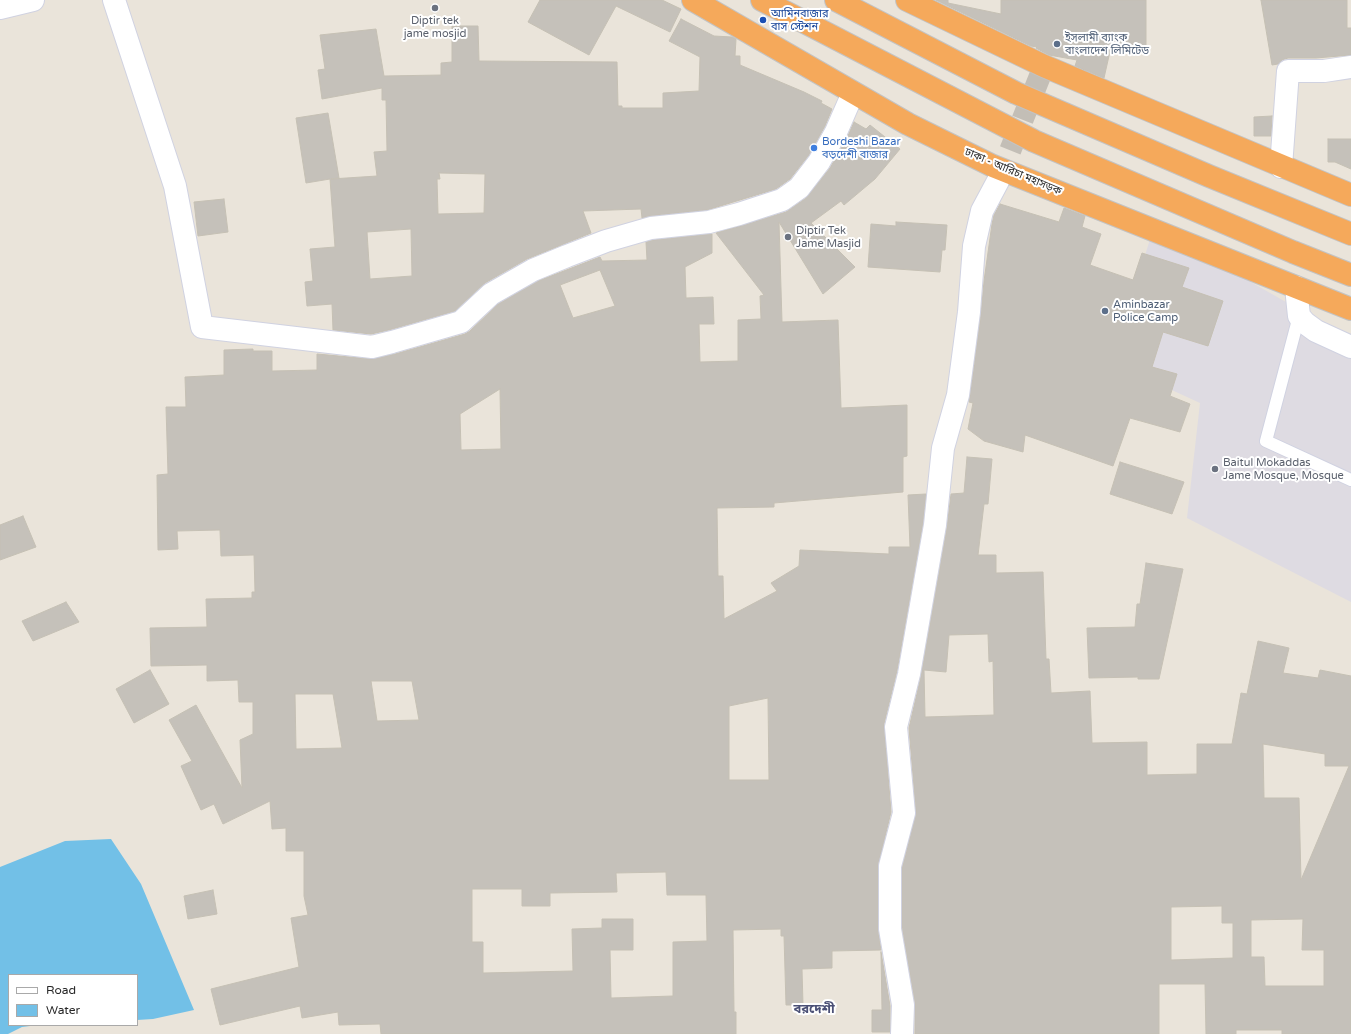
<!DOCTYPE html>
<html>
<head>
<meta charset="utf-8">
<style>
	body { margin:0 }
	#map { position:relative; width:1351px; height:1034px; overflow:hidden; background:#eae4da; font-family:"Varela Round",sans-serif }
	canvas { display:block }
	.legend { position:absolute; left:8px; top:974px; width:130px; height:52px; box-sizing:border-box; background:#fff; border:1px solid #a9a9a9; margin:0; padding:5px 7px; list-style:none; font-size:12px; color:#282828 }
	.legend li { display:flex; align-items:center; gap:8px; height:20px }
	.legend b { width:20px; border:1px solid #a9a9a9 }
</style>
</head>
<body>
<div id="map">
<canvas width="1351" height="1034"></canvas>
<ul class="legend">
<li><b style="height:5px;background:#fff"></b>Road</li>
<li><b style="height:11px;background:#72c0e7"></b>Water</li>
</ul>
</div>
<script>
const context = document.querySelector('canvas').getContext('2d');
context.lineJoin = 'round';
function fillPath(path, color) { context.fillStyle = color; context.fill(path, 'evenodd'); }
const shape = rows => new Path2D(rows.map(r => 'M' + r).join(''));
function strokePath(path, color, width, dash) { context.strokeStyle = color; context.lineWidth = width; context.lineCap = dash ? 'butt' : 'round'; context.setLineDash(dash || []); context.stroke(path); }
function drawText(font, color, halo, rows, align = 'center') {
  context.font = font + ' "Varela Round","Noto Sans Bengali",sans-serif'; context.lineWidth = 4; context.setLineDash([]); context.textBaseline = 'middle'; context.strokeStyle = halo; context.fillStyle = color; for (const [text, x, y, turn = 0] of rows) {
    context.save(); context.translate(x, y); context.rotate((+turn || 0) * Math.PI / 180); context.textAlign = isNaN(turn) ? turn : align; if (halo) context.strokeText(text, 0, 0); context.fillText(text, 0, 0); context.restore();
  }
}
fillPath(shape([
	[1154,227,1351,339,1351,602,1187,518,1200,403,1111,362]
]), '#dedbe2');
fillPath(shape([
	[111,839,141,884,194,1010,153,1019,137,1020,137,975,9,975,9,1025,38,1025,22,1027,8,1034,0,1034,0,867,65,841]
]), '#72c0e7');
const building = shape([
	[540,0,662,0,681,9,670,32,616,6,589,55,528,22,540,0],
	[936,0,948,0,948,3,1001,14,1001,0,1146,0,1146,47,1111,47,1104,78,1075,66,1077,60,1049,55,1036,48,1037,47,1031,46,936,0],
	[1261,0,1347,0,1347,28,1351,28,1351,55,1316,58,1288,58,1282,60,1278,64,1272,65,1261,0],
	[681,19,714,36,732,37,736,39,735,56,740,56,740,65,804,92,822,101,821,103,832,109,825,126,809,155,790,179,776,189,707,210,650,216,642,218,641,209,583,211,591,233,527,259,485,283,455,311,389,330,371,334,333,330,332,304,307,306,305,282,313,281,310,249,335,247,330,179,306,183,296,118,328,113,339,178,331,179,377,176,374,152,387,151,386,100,382,100,382,88,322,99,318,70,325,69,320,35,376,29,384,76,441,75,441,63,452,62,452,26,478,26,479,61,617,62,618,106,622,106,622,108,663,108,663,93,699,91,700,57,669,41,681,19],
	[439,173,485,174,484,213,438,214,437,179,440,179,439,173],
	[411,229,412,276,370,279,367,232,411,229],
	[1272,116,1271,136,1254,136,1254,117,1272,116],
	[854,122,866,129,870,125,900,149,875,179,844,205,841,201,811,223,855,267,823,294,779,222,782,322,838,320,841,408,907,405,907,456,903,457,903,492,774,503,774,507,717,508,718,576,723,576,724,619,777,591,771,583,799,566,800,550,889,554,889,547,910,547,908,495,926,494,923,523,897,671,884,724,891,812,878,866,878,929,881,950,832,951,832,968,802,969,803,1005,786,1005,784,936,781,936,781,929,733,930,734,1012,736,1012,736,1034,381,1034,380,1024,339,1025,338,1012,302,1018,300,1006,220,1025,211,989,299,967,291,918,308,915,304,896,304,851,286,851,286,828,272,829,270,801,223,824,214,804,201,810,181,766,192,761,169,720,196,705,242,788,240,740,253,734,253,702,239,702,238,680,207,681,207,665,151,666,150,628,207,627,206,599,252,598,252,592,255,592,254,555,221,556,220,530,177,531,178,549,158,550,157,475,168,474,166,407,186,407,185,377,224,375,224,350,253,349,253,351,272,351,272,371,317,370,317,354,371,359,395,354,465,334,470,331,498,304,538,281,600,257,602,261,647,260,646,242,653,240,712,234,712,253,685,267,686,298,713,297,714,324,699,324,700,362,738,361,738,320,761,319,760,296,764,295,716,233,786,212,806,198,830,168,847,138,854,122],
	[600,270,615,306,573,318,560,285,600,270],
	[500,389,501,449,461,450,460,414,500,389],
	[371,681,412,681,419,720,377,721,371,681],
	[295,694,333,694,342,748,296,749,295,694],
	[768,698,769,780,729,780,729,706,768,698],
	[666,872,667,895,706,895,707,941,673,942,673,996,611,998,610,950,633,950,633,919,602,919,602,928,572,929,573,971,483,973,483,942,472,942,472,889,522,889,522,906,550,906,550,893,617,892,616,873,666,872],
	[1328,139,1351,139,1351,169,1335,162,1328,162,1328,139],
	[224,199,228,232,198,236,194,202,224,199],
	[1000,204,1059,222,1064,208,1085,216,1082,227,1101,234,1090,265,1133,280,1142,253,1189,268,1182,287,1223,301,1208,346,1163,332,1152,367,1177,374,1170,396,1190,404,1180,432,1130,418,1113,466,1025,435,1023,452,984,441,968,429,973,403,969,402,981,314,984,281,992,224,994,215,1000,204],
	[896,222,947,225,945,250,942,250,940,272,868,267,871,224,896,226,896,222],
	[967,457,992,459,988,504,984,504,978,555,996,555,996,573,1043,572,1046,659,1049,659,1051,693,1090,691,1092,743,1147,742,1147,775,1197,774,1197,744,1232,744,1241,693,1247,694,1258,641,1289,648,1283,673,1318,678,1320,670,1351,676,1351,1034,1282,1034,1282,1030,1236,1030,1236,1034,1206,1034,1205,984,1159,984,1159,1034,915,1034,915,1003,902,928,902,868,916,812,909,728,921,676,947,527,951,494,964,493,967,457],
	[988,634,989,662,993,661,994,715,925,717,924,670,946,672,949,635,988,634],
	[1263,744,1325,754,1325,766,1349,766,1301,880,1299,798,1264,798,1263,744],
	[1222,906,1222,923,1233,923,1233,958,1171,960,1171,907,1222,906],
	[1303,919,1302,950,1324,950,1324,986,1265,986,1264,957,1251,957,1251,920,1303,919],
	[1120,462,1184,482,1172,514,1110,494,1120,462],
	[23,516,36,547,0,560,0,525,23,516],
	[1146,563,1183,569,1159,679,1138,679,1138,677,1089,678,1087,628,1135,627,1137,604,1140,604,1146,563],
	[66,602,79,622,33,641,22,621,66,602],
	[150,670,169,704,134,723,116,689,150,670],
	[213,890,217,914,188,919,184,896,213,890],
	[881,952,890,1006,890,1032,872,1032,872,1010,882,1010,881,952]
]);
fillPath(building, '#c5c1ba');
strokePath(building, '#c5c0b4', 1);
strokePath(shape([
	[998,181,1044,66]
]), '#c3beb6', 22, [22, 11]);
const lane = shape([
	[1299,316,1266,441,1351,480]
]);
const street = shape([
	[114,0,175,186,202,327,372,347,392,342,461,322,491,294,533,270,567,256,606,241,651,228,709,222,739,214,782,200,799,188,819,162,836,132,853,93],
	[0,8,33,0],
	[1281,167,1288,71,1324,71,1351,67],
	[902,1034,903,1005,890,929,890,866,904,813,896,727,909,674,935,525,943,448,958,395,969,312,974,246,982,211,998,181]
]);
const secondary = shape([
	[1296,287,1299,316,1305,323,1316,331,1351,347]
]);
const highway = shape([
	[693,0,908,124,993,166,1351,309],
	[762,0,1034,141,1293,252,1351,275],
	[836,0,1016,93,1209,176,1351,234],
	[907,0,1044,66,1351,195]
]);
strokePath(lane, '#d0d2e1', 14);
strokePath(street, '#d0d2e1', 24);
strokePath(secondary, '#d0d2e1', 24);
strokePath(highway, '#c3c3c3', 24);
strokePath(lane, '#fff', 12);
strokePath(street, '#fff', 22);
strokePath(secondary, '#fff', 22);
strokePath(highway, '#f5a95b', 22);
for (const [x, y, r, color] of [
	[435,8,4,"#6b7280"],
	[763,20,4,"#1a4fb4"],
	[1057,44,4,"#5c6f8a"],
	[814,148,4,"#3f7fe0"],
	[788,237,4,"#6b7280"],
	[1105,311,4,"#5c6f8a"],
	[1215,469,4,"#6b7280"]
]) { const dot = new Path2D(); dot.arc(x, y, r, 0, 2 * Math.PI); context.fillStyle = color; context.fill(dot); strokePath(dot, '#fff', 1.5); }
drawText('11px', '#164399', '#fff', [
	["আমিনবাজার",771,14],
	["বাস স্টেশন",771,27]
], 'left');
drawText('11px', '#5b616d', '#fff', [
	["Diptir tek",435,21,"center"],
	["jame mosjid",435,34,"center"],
	["Diptir Tek",796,231],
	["Jame Masjid",796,244],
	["Baitul Mokaddas",1223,463],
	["Jame Mosque, Mosque",1223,476]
], 'left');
drawText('11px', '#4e5e75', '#fff', [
	["ইসলামী ব্যাংক",1065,38],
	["বাংলাদেশ লিমিটেড",1065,51],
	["Aminbazar",1113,305],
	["Police Camp",1113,318]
], 'left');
drawText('11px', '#366cbe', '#fff', [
	["Bordeshi Bazar",822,142],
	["বড়দেশী বাজার",822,155]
], 'left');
drawText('11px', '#282828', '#fff', [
	["ঢাকা - আরিচা মহাসড়ক",1013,172,23]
]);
drawText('bold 13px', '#4b5076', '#fff', [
	["বরদেশী",814,1010]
]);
</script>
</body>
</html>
